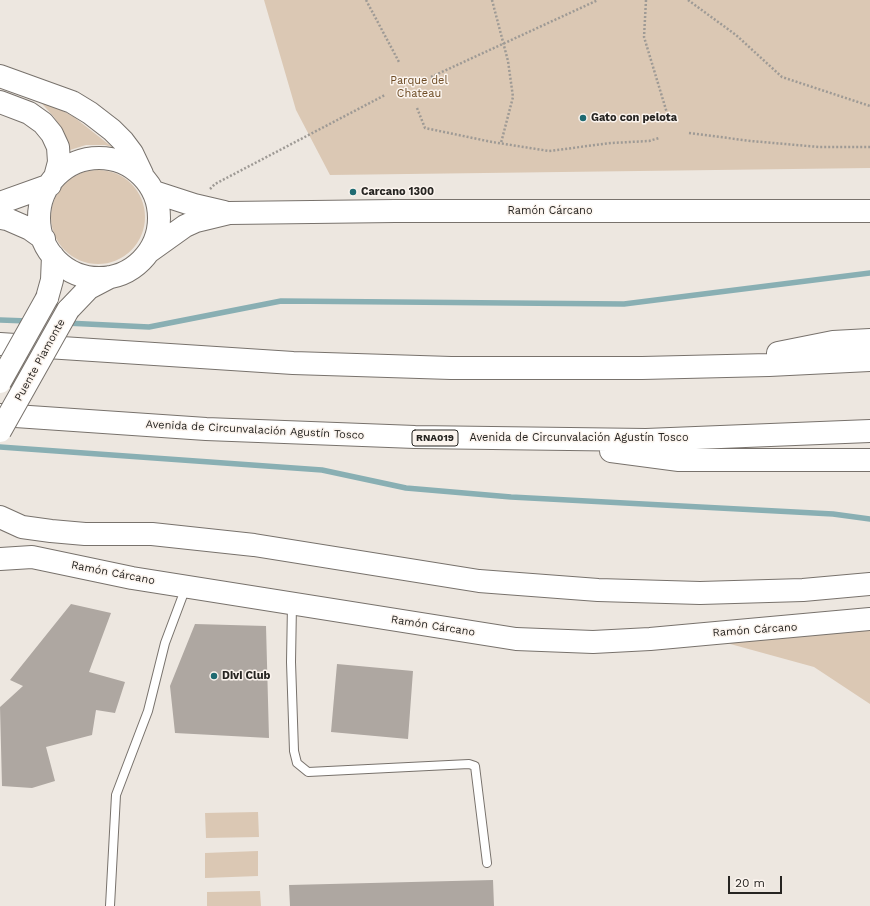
<!DOCTYPE html>
<html>
<head>
<meta charset="utf-8">
<style>
	body { margin:0 }
	#map { position:relative; width:870px; height:906px; overflow:hidden; background:#ede7e0; font-family:"Work Sans",sans-serif }
	canvas { display:block }
	.scale { position:absolute; left:728px; top:876px; width:54px; height:18px; box-sizing:border-box; border:2px solid #262421; border-top:0; padding-left:5px; font-size:12px; line-height:14px; white-space:nowrap; color:#262421; -webkit-text-stroke:3px #fbf4ee; paint-order:stroke }
</style>
</head>
<body>
<div id="map">
<canvas width="870" height="906"></canvas>
<div class="scale">20 m</div>
</div>
<script>
const context = document.querySelector('canvas').getContext('2d');
context.lineJoin = 'round';
function fillPath(path, color) { context.fillStyle = color; context.fill(path, 'evenodd'); }
const shape = rows => new Path2D(rows.map(r => 'M' + r).join(''));
function strokePath(path, color, width, dash) { context.strokeStyle = color; context.lineWidth = width; context.lineCap = dash ? 'butt' : 'round'; context.setLineDash(dash || []); context.stroke(path); }
function drawText(font, color, halo, rows, align = 'center') {
  context.font = font + ' "Work Sans",sans-serif'; context.lineWidth = 3; context.setLineDash([]); context.textBaseline = 'middle'; context.strokeStyle = halo; context.fillStyle = color; for (const [text, x, y, turn = 0] of rows) {
    context.save(); context.translate(x, y); context.rotate((+turn || 0) * Math.PI / 180); context.textAlign = isNaN(turn) ? turn : align; if (halo) context.strokeText(text, 0, 0); context.fillText(text, 0, 0); context.restore();
  }
}
fillPath(shape([
	[264,0,870,0,870,168,330,175,296,110],
	[35,96,74,117,112,147,105,145,86,145,70,150,62,130,54,117],
	'51 217a47 47 0 1 1 94 0a47 47 0 1 1-94 0Z',
	[870,625,870,704,814,667,723,642],
	[258,812,259,837,206,838,205,813],
	[258,851,258,876,205,878,205,853],
	[260,891,261,906,207,906,207,892]
]), '#dbc8b4');
strokePath(shape([
	[0,320,28,321],
	[66,323,149,327,281,301,624,304,870,273],
	[0,447,322,470,406,488,511,497,833,514,870,519]
]), '#89afb3', 5.5);
fillPath(shape([
	[71,604,111,613,89,672,125,682,115,713,96,710,92,735,46,747,55,781,32,788,2,786,0,707,23,686,10,680],
	[195,624,266,626,269,738,175,733,170,686],
	[337,664,413,671,408,739,331,732],
	[493,880,494,906,290,906,289,885]
]), '#aea7a1');
const lane = shape([
	[292,604,291,662,294,751,297,763,308,772,469,764,475,766,487,863],
	[110,906,116,795,148,711,165,643,186,587]
]);
const secondary = shape([
	[0,76,72,102,90,113,112,130,123,141,132,153,142,174],
	[0,102,29,113,43,123,52,134,58,147,59,162,55,177],
	'39 218a60 60 0 1 1 120 0a60 60 0 1 1-120 0Z',
	[154,192,194,205,224,212],
	[0,203,50,185],
	[0,218,7,219,30,229,44,239],
	[150,251,185,226,196,221,229,213,395,211,870,211],
	[47,298,52,280,53,256],
	[68,310,89,288,110,277],
	[0,517,22,527,51,531,85,534,152,534,254,545,479,581,598,590,700,593,803,590,870,584],
	[0,559,32,557,132,578,516,639,593,642,650,639,870,619]
]);
const highway = shape([
	[0,344,293,363,451,368,642,368,769,365,870,360],
	[778,353,833,342,870,340],
	[0,415,206,429,415,437,646,440,870,431],
	[611,451,679,460,870,460]
]);
strokePath(lane, '#78726c', 10);
strokePath(secondary, '#78726c', 24);
strokePath(highway, '#78726c', 24);
strokePath(shape([
	[366,0,399,62],
	[492,0,508,61,513,97,501,143],
	[646,0,644,37,670,123],
	[688,0,736,35,782,77,870,106],
	[431,77,598,0],
	[417,108,425,128,492,142,549,151,611,143,649,141,659,138],
	[689,133,751,141,819,147,870,147],
	[210,189,215,184,385,95]
]), '#9e9a95', 2.5, [2, 2]);
strokePath(lane, '#fff', 8);
strokePath(secondary, '#fff', 22);
strokePath(highway, '#fff', 22);
const secondaryBridge = shape([
	[0,382,47,298],
	[0,431,68,310]
]);
strokePath(secondaryBridge, '#78726c', 24, []);
strokePath(secondaryBridge, '#fff', 22);
for (const [x, y, r, color] of [
	[583,118,4,"#1f6a71"],
	[353,192,4,"#1f6a71"],
	[214,676,4,"#1f6a71"]
]) { const dot = new Path2D(); dot.arc(x, y, r, 0, 2 * Math.PI); context.fillStyle = color; context.fill(dot); strokePath(dot, '#fbf4ee', 1.5); }
for (const [x, y, w] of [
	[435,438,46]
]) { const box = new Path2D(); box.roundRect(x - w / 2, y - 8, w, 16, 3); context.fillStyle = '#fbf4ee'; context.fill(box); strokePath(box, '#262421', 1); }
drawText('bold 10px', '#262421', null, [
	["RNA019",435,438]
]);
drawText('11px', '#6d4b24', '#fbf4ee', [
	["Parque del",419,81],
	["Chateau",419,94]
]);
drawText('bold 11px', '#262421', '#fbf4ee', [
	["Gato con pelota",591,118],
	["Carcano 1300",361,192],
	["Divi Club",222,676]
], 'left');
drawText('11px', '#262421', '#fbf4ee', [
	["Ramón Cárcano",550,211],
	["Puente Piamonte",40,360,-61],
	["Avenida de Circunvalación Agustín Tosco",255,430,3],
	["Avenida de Circunvalación Agustín Tosco",579,438],
	["Ramón Cárcano",113,573,11],
	["Ramón Cárcano",433,626,9],
	["Ramón Cárcano",755,630,-4]
]);
</script>
</body>
</html>
